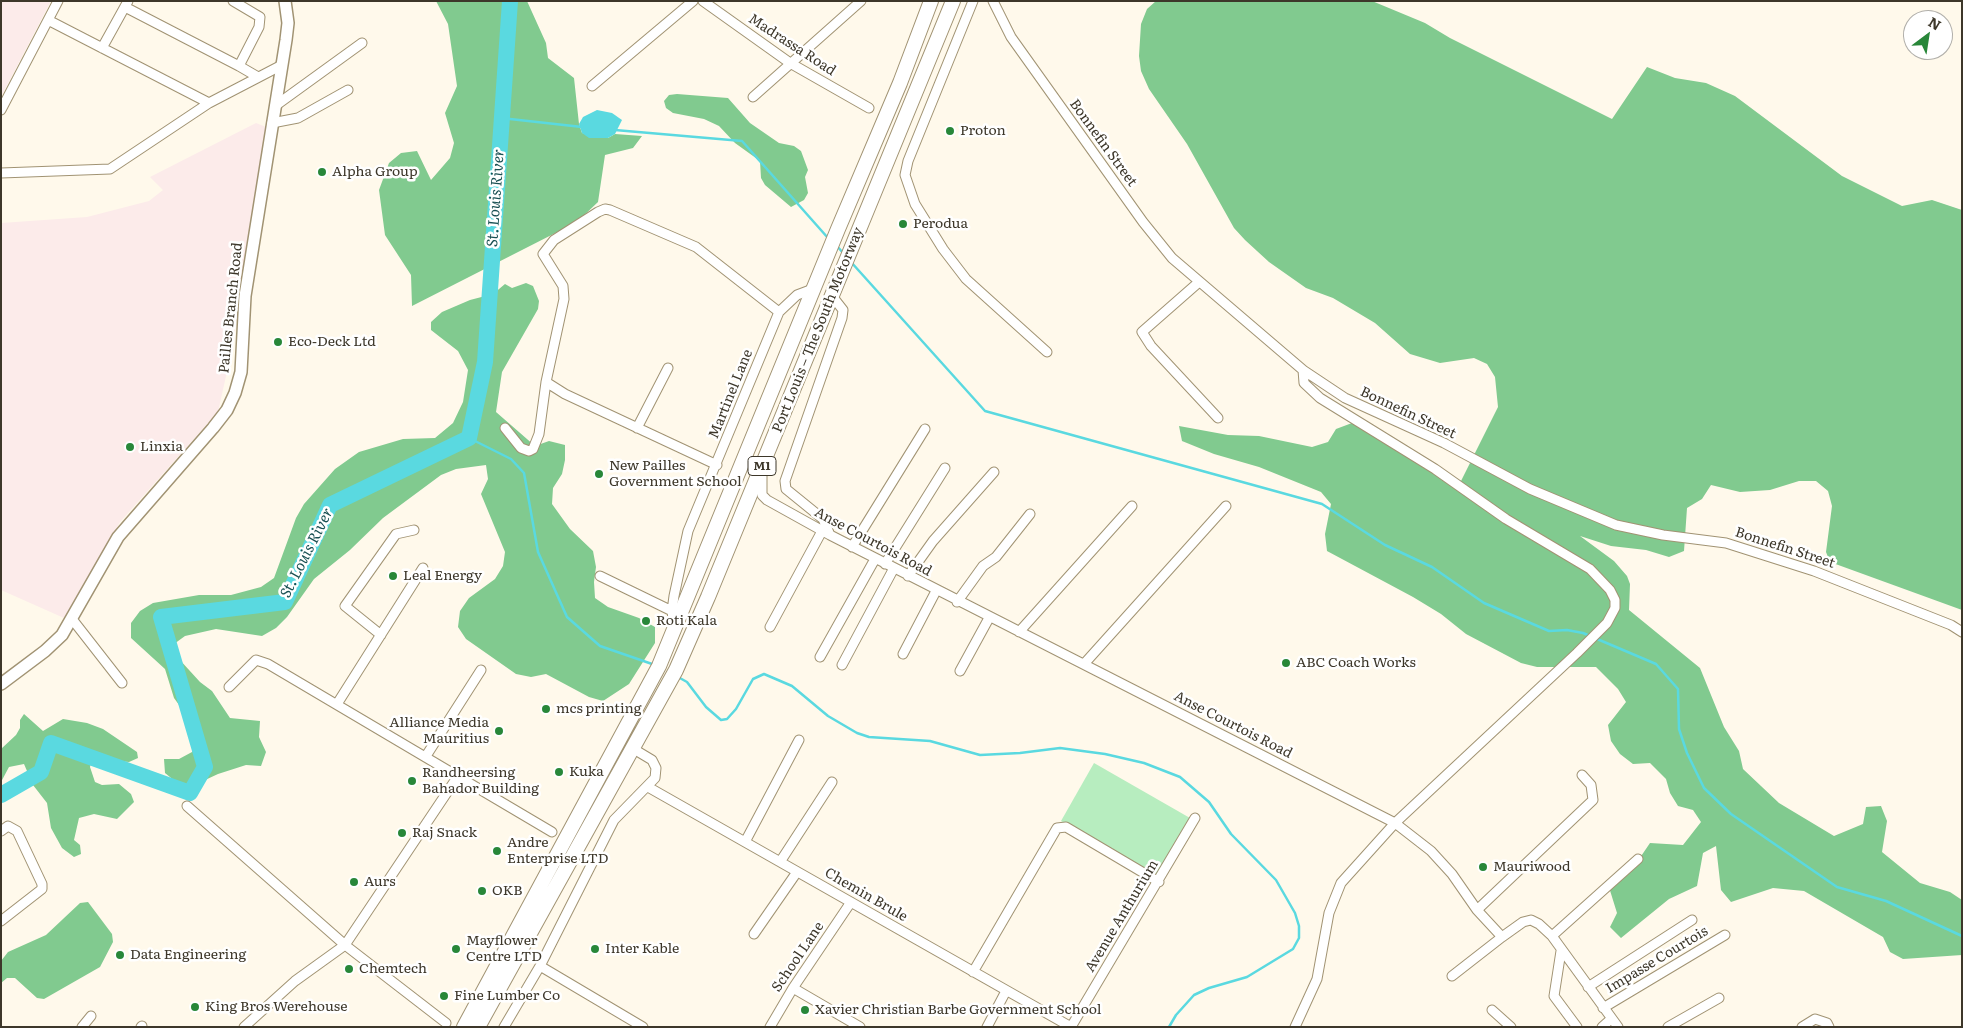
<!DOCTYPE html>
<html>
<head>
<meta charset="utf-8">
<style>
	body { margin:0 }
	#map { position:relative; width:1963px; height:1028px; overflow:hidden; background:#fff9eb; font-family:Literata,serif }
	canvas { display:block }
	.frame { position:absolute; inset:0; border:2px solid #3d372a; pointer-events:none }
	.north { position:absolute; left:1903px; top:10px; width:50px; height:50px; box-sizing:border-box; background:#fff; border:1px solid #b1afaa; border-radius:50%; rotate:31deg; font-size:14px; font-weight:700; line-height:20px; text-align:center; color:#3d372a }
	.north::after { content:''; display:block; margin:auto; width:18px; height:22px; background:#288739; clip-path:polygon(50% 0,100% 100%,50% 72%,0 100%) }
</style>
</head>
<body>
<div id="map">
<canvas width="1963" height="1028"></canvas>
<div class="frame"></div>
<div class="north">N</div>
</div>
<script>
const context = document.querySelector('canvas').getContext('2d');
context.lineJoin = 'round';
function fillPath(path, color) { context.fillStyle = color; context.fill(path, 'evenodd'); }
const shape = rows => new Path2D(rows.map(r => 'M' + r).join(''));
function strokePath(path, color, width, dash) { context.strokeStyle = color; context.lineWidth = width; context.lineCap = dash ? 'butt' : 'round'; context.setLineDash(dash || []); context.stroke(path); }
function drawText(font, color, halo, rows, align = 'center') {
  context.font = font + ' Literata,serif'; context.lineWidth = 5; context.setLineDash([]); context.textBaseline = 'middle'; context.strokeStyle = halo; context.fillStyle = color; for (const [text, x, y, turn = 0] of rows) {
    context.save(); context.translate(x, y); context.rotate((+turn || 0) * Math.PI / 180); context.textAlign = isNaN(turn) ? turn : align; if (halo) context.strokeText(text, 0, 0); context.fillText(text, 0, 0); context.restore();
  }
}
fillPath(shape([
	[1,1,51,1,1,97],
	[256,123,266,127,232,349,218,412,120,522,64,618,1,590,1,223,87,217,149,201,163,190,150,177]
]), '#fcebea');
fillPath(shape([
	[1094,763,1190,818,1156,876,1061,821]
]), '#b7edbf');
fillPath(shape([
	[436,1,527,1,546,43,548,58,574,78,579,124,582,133,608,138,615,134,642,136,633,148,605,155,598,202,577,222,412,306,411,275,385,235,379,190,389,163,401,153,417,151,431,180,450,158,454,143,445,113,457,86,448,24],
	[1156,1,1372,1,1425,23,1450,38,1612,119,1647,67,1675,78,1706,83,1735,96,1842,176,1902,206,1932,200,1962,210,1962,610,1830,562,1826,552,1832,506,1828,491,1816,481,1799,481,1770,490,1740,492,1711,485,1702,499,1687,508,1684,551,1669,557,1646,550,1611,546,1580,536,1614,561,1627,576,1630,584,1629,610,1700,668,1724,727,1739,751,1743,769,1779,803,1834,836,1863,824,1866,807,1881,806,1887,821,1882,852,1920,883,1950,892,1962,900,1962,955,1903,959,1890,952,1883,937,1804,891,1773,888,1731,902,1721,890,1716,846,1703,853,1697,886,1669,899,1621,938,1610,927,1617,913,1608,884,1633,868,1650,843,1683,845,1701,822,1693,810,1678,806,1670,793,1666,779,1650,763,1633,764,1620,754,1611,741,1608,725,1626,702,1618,689,1596,667,1537,667,1521,663,1466,634,1441,614,1413,597,1327,551,1325,534,1331,504,1321,492,1259,467,1214,454,1182,441,1179,426,1228,435,1259,436,1312,447,1328,442,1336,429,1352,423,1366,427,1461,481,1498,407,1495,377,1487,364,1474,358,1440,363,1410,354,1375,323,1333,298,1306,288,1269,262,1245,240,1234,228,1187,144,1149,89,1141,71,1139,56,1141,24,1147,9],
	[677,94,728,98,750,123,779,143,794,146,801,151,808,170,805,177,808,193,804,200,791,207,765,185,761,178,760,161,735,143,719,126,704,119,673,113,666,108,664,101,669,95],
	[526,283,533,286,539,301,538,309,502,372,496,412,535,446,549,441,565,445,565,460,562,474,553,488,552,504,570,529,593,551,596,567,594,582,595,598,608,607,639,618,655,627,655,643,629,684,603,701,589,697,546,674,531,677,516,674,466,639,458,627,460,611,469,598,495,579,503,566,505,552,481,494,488,479,486,465,456,469,441,475,383,518,350,550,314,579,287,617,276,628,262,636,216,629,185,636,174,644,179,659,200,682,212,691,230,718,260,721,259,737,266,752,261,766,246,765,218,774,190,787,176,782,165,773,164,759,179,759,192,752,197,737,192,723,174,698,165,669,131,638,131,623,140,611,153,603,199,595,231,595,261,587,274,578,296,518,304,504,335,469,359,452,403,439,435,438,453,423,463,402,468,370,458,351,431,330,431,322,442,312,470,300,493,294,505,284,512,288],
	[24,714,43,731,63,719,87,723,103,729,137,752,138,758,129,762,92,759,90,767,95,782,102,785,119,784,131,794,134,802,117,819,94,814,79,818,74,840,80,845,81,854,74,857,62,848,51,828,47,803,33,785,24,764,9,767,1,782,1,749,16,735,20,728,20,720],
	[88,902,112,934,113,942,100,967,44,999,37,998,15,978,7,978,1,983,1,961,8,952,46,935,80,903]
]), '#81ca8f');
fillPath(shape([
	[597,110,612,113,622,120,615,134,608,138,589,138,582,133,579,124,583,117]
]), '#5ad9e0');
strokePath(shape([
	[501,118,582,127],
	[615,130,742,141,828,238],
	[836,245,844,254],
	[851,262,985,411,1322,504,1385,545,1432,567,1484,603,1549,631,1567,630,1583,633,1656,664,1678,689,1679,729,1687,753,1704,788,1731,814,1837,887,1886,901,1962,936],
	[469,438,511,459,524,473,538,552,567,617,600,646,655,665],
	[678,677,687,682,706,707,721,720,727,719,736,709,753,679,764,674,792,686,828,716,857,733,869,737,930,741,980,755,1020,753,1060,748,1105,754,1144,763,1180,777,1209,802,1231,834,1276,880,1295,913,1299,926,1299,938,1293,949,1247,977,1209,988,1194,995,1176,1015,1169,1027]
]), '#5ad9e0', 2.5);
strokePath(shape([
	[1,795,41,772,51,743,190,793,205,767,161,617,285,602,330,505,469,438,485,362,510,1]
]), '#5ad9e0', 16);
const minor = shape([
	[233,1,260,17,259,27,239,66,258,77],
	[703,1,790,63,869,108],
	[973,1,908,161,905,175,915,204,943,249,966,279,1047,352],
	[993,1,1011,37,1143,222,1172,258,1303,370,1345,398,1444,443,1530,489,1616,525,1663,535,1726,543,1814,571,1951,625,1962,632],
	[125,7,239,66],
	[48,20,209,103],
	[102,48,128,1],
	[592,86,693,1],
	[753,97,861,1],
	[275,106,362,43],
	[1,110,58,1],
	[272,123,298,118,348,90],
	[1,173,110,169,209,103,282,65],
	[1199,282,1142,332,1151,346,1218,418],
	[505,428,521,448,529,451,533,449,539,434,546,382],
	[637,428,668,368],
	[717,465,565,394,546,382,564,299,563,286,543,254,554,240,598,212,605,209,610,210,696,247,779,312],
	[762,476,762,495,767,500,830,535,1395,823,1431,851,1452,874,1477,910,1502,937,1523,922,1531,920,1539,924,1552,936,1618,1027],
	[830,535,823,519,786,489,785,481,842,318,843,310,832,296],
	[852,547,925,429],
	[885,564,945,468],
	[600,576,672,611],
	[908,576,933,541,994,472],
	[957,602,983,566,996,557,1030,514],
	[72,619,122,683],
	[674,627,672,611,674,596,688,531,779,312,797,295,813,289],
	[770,627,822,531],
	[1019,632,1132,506],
	[381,635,345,606,396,534,414,530],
	[903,654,936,591],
	[820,657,875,559],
	[1084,664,1226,506],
	[842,665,894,568],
	[960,671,989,618],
	[229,687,256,660,268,664,552,832],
	[337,704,423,568],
	[426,756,481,670],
	[648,787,1071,1027],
	[187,806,345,945,446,1023],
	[1,831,8,826,17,831,42,884,42,889,1,921],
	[745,842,799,740],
	[780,862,832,782],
	[1477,910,1593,800,1591,785,1582,775],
	[754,934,797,872],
	[1552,936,1638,859],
	[1561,951,1554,996,1577,1027],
	[540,966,643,1027],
	[973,972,1057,828,1066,827,1159,882],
	[1452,976,1502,937],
	[1588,987,1692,920],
	[793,988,860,1027],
	[1603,1008,1725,935],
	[1492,1010,1511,1027],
	[82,1027,91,1016],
	[141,1027,142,1026],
	[244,1027,295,981,345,945,458,776],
	[504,1027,540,966,614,820,655,778,656,768,652,760,632,748],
	[770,1027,793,988,851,902],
	[987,1027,1006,991],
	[1071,1027,1195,818],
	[1295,1027,1317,979,1329,913,1341,883,1395,823,1577,653,1607,623,1615,608,1615,600,1610,590,1590,569,1506,519,1435,469,1320,398,1304,383,1303,370],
	[1602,1027,1611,1019],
	[1668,1027,1719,998],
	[1802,1027,1815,1019,1827,1023,1829,1027]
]);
const secondary = shape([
	[1,684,45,651,62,635,118,537,213,428,227,410,235,393,241,372,245,296,286,40,288,23,285,1]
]);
const trunk = shape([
	[464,1027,659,666,838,229,900,83,931,1],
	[478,1027,676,670,708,597,953,1]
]);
strokePath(minor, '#a19373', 11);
strokePath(secondary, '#a19373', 14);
strokePath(trunk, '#a19373', 16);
strokePath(minor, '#fff', 9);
strokePath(secondary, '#fff', 11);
strokePath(trunk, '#fff', 14);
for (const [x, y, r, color] of [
	[950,131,5,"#288739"],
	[322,172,5,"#288739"],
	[903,224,5,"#288739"],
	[278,342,5,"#288739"],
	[130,447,5,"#288739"],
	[599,474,5,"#288739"],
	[393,576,5,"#288739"],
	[646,621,5,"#288739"],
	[1286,663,5,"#288739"],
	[546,709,5,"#288739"],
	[499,731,5,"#288739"],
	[559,772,5,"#288739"],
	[412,781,5,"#288739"],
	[402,833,5,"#288739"],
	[497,851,5,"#288739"],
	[1483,867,5,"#288739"],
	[354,882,5,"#288739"],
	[482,891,5,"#288739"],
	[456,949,5,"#288739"],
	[595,949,5,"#288739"],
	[120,955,5,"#288739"],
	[349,969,5,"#288739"],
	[444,996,5,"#288739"],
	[195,1007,5,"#288739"],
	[805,1010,5,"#288739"]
]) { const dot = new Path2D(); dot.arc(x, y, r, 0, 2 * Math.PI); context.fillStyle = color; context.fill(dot); strokePath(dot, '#fff', 2); }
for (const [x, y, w] of [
	[762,466,28]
]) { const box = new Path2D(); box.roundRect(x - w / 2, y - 9.5, w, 19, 4); context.fillStyle = '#fff'; context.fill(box); strokePath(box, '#3d372a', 1); }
drawText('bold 12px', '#3d372a', null, [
	["M1",762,466]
]);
drawText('14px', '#3d372a', '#fff', [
	["Madrassa Road",792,45,33],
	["Bonnefin Street",1103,143,54],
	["Pailles Branch Road",231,308,-84],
	["Port Louis – The South Motorway",818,330,-68],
	["Martinel Lane",731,394,-68],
	["Bonnefin Street",1408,413,25],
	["Anse Courtois Road",873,542,28],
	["Bonnefin Street",1785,548,18],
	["Anse Courtois Road",1233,725,27],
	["Chemin Brule",866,895,30],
	["Avenue Anthurium",1122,916,-59],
	["School Lane",798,957,-56],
	["Impasse Courtois",1657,960,-31]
]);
drawText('14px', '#3d372a', '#fff', [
	["Proton",960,131],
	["Alpha Group",332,172],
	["Perodua",913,224],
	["Eco-Deck Ltd",288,342],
	["Linxia",140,447],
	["New Pailles",609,466],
	["Government School",609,482],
	["Leal Energy",403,576],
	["Roti Kala",656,621],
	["ABC Coach Works",1296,663],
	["mcs printing",556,709],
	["Alliance Media",489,723,"right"],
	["Mauritius",489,739,"right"],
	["Kuka",569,772],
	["Randheersing",422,773],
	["Bahador Building",422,789],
	["Raj Snack",412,833],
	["Andre",507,843],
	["Enterprise LTD",507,859],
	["Mauriwood",1493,867],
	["Aurs",364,882],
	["OKB",492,891],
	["Mayflower",466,941],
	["Centre LTD",466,957],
	["Inter Kable",605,949],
	["Data Engineering",130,955],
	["Chemtech",359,969],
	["Fine Lumber Co",454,996],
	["King Bros Werehouse",205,1007],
	["Xavier Christian Barbe Government School",815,1010]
], 'left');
drawText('italic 15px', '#195053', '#fff', [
	["St. Louis River",496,198,-86],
	["St. Louis River",307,553,-63]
]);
</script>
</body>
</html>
